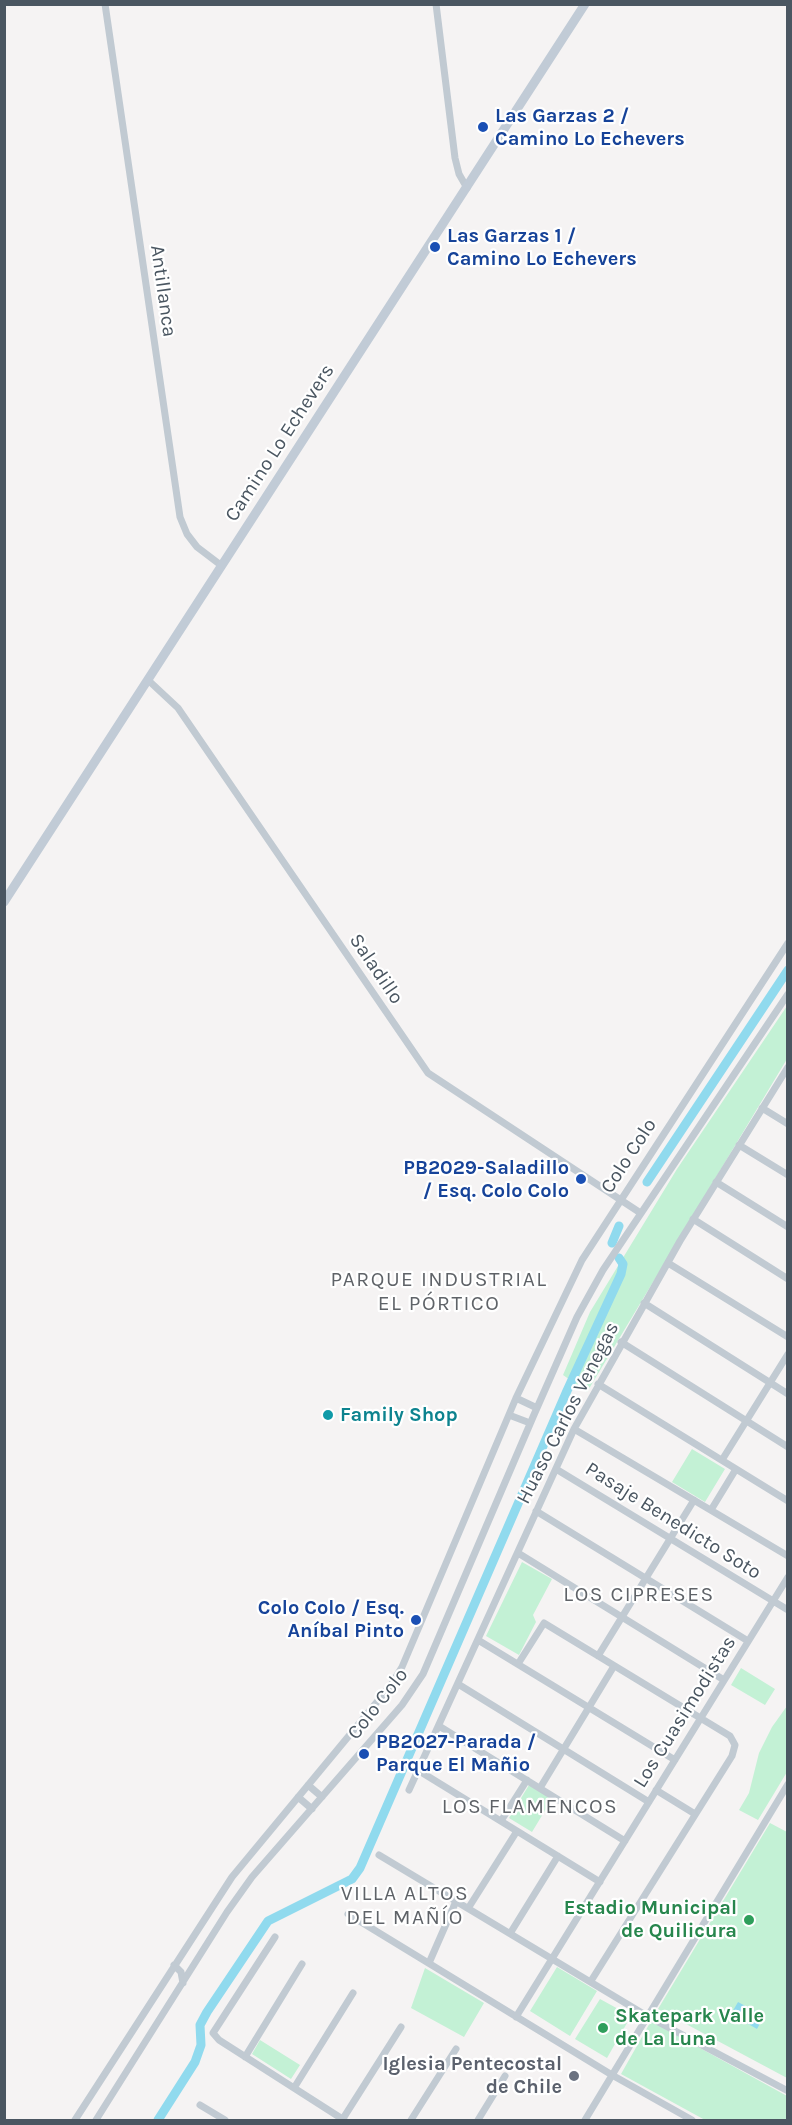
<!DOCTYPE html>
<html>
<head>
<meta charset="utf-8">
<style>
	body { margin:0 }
	#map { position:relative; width:792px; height:2125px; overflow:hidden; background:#f5f3f3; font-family:Karla,sans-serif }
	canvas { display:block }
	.frame { position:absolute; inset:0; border:6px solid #4a5661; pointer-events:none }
</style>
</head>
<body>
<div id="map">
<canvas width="792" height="2125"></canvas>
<div class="frame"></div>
</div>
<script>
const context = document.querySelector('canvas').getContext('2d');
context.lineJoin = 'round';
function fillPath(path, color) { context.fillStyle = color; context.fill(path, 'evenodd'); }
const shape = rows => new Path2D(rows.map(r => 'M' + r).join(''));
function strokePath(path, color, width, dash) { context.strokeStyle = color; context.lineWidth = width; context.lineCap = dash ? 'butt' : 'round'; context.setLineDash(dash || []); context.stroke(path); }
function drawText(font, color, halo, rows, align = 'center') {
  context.font = font + ' Karla,sans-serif'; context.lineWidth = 4.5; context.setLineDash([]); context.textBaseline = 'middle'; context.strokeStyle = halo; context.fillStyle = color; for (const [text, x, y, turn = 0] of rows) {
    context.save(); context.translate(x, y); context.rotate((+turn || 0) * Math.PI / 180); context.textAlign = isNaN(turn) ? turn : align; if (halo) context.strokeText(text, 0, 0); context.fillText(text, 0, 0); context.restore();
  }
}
fillPath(shape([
	[787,1006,787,1059,587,1392,563,1375,590,1312,677,1169],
	[692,1449,725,1469,705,1502,672,1482],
	[522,1562,552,1579,533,1615,536,1622,519,1655,486,1636],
	[741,1668,775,1689,765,1705,731,1685],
	[787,1706,787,1772,758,1820,739,1810,749,1793,759,1753,772,1727],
	[529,1785,552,1799,532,1832,509,1818],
	[770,1823,787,1832,787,2078,658,2009],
	[557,1967,597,1991,570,2036,530,2011],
	[425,1968,484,2003,464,2037,411,2008],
	[600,1999,631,2016,607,2058,575,2039],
	[651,2021,787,2096,787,2120,705,2120,621,2074],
	[260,2040,300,2065,291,2079,252,2054]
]), '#c3f1d5');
fillPath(shape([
	[738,2002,764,2016,757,2029,731,2014]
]), '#90daee');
strokePath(shape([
	[647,1182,788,970],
	[612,1243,619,1226],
	[158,2120,195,2062,201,2045,200,2025,207,2012,268,1921,352,1879,360,1868,566,1393,621,1274,623,1264,619,1258]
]), '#90daee', 9);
strokePath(shape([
	[105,4,180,517,187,534,197,547,222,566],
	[436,4,455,158,459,174,467,188],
	[148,680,178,708,428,1073,639,1212],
	[762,1108,788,1124],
	[739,1145,788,1175],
	[716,1182,788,1227],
	[693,1219,788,1279],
	[668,1263,788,1337],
	[644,1303,788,1394],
	[621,1342,788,1447],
	[598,1384,788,1501],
	[516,1398,537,1408],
	[509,1415,530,1423],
	[574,1429,788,1556],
	[722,1460,788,1354],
	[556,1469,788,1610],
	[711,1510,736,1469],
	[536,1511,748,1641],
	[518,1553,724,1680],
	[478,1640,675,1760],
	[598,1656,694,1500],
	[518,1664,544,1623,730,1736,735,1745,732,1756,591,1981],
	[458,1684,649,1802],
	[439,1726,625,1841],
	[416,1769,600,1882],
	[308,1785,322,1797],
	[540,1788,614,1666],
	[409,1790,574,1429,680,1241,788,1067],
	[656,1790,695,1814],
	[298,1797,312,1809],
	[501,1821,527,1780],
	[379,1855,647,2016,788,2091],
	[469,1907,517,1831],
	[348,1914,612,2075,692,2120],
	[511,1932,558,1856],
	[275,1937,213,2033,219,2040,344,2120],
	[429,1963,457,1899],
	[174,1965,181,1972,183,1983],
	[516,2017,788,1577],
	[245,2057,302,1964],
	[294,2088,353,1993],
	[200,2105,225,2120],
	[75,2120,232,1877,391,1685,402,1667,516,1398,582,1260,788,943],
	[96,2120,227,1912,252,1877,402,1705,423,1674,533,1417,577,1317,603,1270,788,994],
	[342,2120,401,2027],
	[411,2120,456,2049],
	[478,2120,505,2076],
	[585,2120,788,1784]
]), '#c1cad2', 7);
strokePath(shape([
	[4,902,585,4]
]), '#c1cbd6', 9);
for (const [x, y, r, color] of [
	[483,127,6,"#1a4fb4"],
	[435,247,6,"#1a4fb4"],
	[581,1179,6,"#1a4fb4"],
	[328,1415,6,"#0f9aa8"],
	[416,1620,6,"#1a4fb4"],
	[364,1754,6,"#1a4fb4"],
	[749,1920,6,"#2e9e5b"],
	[603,2028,6,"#2e9e5b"],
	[574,2076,6,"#6b7280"]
]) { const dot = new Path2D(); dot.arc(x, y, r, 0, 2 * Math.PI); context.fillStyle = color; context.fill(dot); strokePath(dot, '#fff', 2); }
drawText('bold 20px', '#164399', '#fff', [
	["Las Garzas 2 /",495,116],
	["Camino Lo Echevers",495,139],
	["Las Garzas 1 /",447,236],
	["Camino Lo Echevers",447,259],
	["PB2029-Saladillo",569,1168,"right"],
	["/ Esq. Colo Colo",569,1191,"right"],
	["Colo Colo / Esq.",404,1608,"right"],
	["Aníbal Pinto",404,1631,"right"],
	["PB2027-Parada /",376,1742],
	["Parque El Mañio",376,1765]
], 'left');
drawText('20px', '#4a5661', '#fff', [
	["Antillanca",163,291,82],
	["Camino Lo Echevers",280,443,-57],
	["Saladillo",376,969,56],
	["Colo Colo",629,1156,-57],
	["Huaso Carlos Venegas",568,1413,-63],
	["Pasaje Benedicto Soto",673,1521,32],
	["Colo Colo",378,1704,-52],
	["Los Cuasimodistas",685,1712,-58]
]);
drawText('bold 20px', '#0d838f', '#fff', [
	["Family Shop",340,1415]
], 'left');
drawText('bold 20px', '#27864d', '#fff', [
	["Estadio Municipal",737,1908],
	["de Quilicura",737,1931],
	["Skatepark Valle",615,2016,"left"],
	["de La Luna",615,2039,"left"]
], 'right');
drawText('bold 20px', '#5b616d', '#fff', [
	["Iglesia Pentecostal",562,2064],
	["de Chile",562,2087]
], 'right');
context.letterSpacing = '1.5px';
drawText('21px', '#5f6368', '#fff', [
	["PARQUE INDUSTRIAL",439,1280],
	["EL PÓRTICO",439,1304],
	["LOS CIPRESES",639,1595],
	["LOS FLAMENCOS",530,1807],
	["VILLA ALTOS",405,1894],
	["DEL MAÑÍO",405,1918]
]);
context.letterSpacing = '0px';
</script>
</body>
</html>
